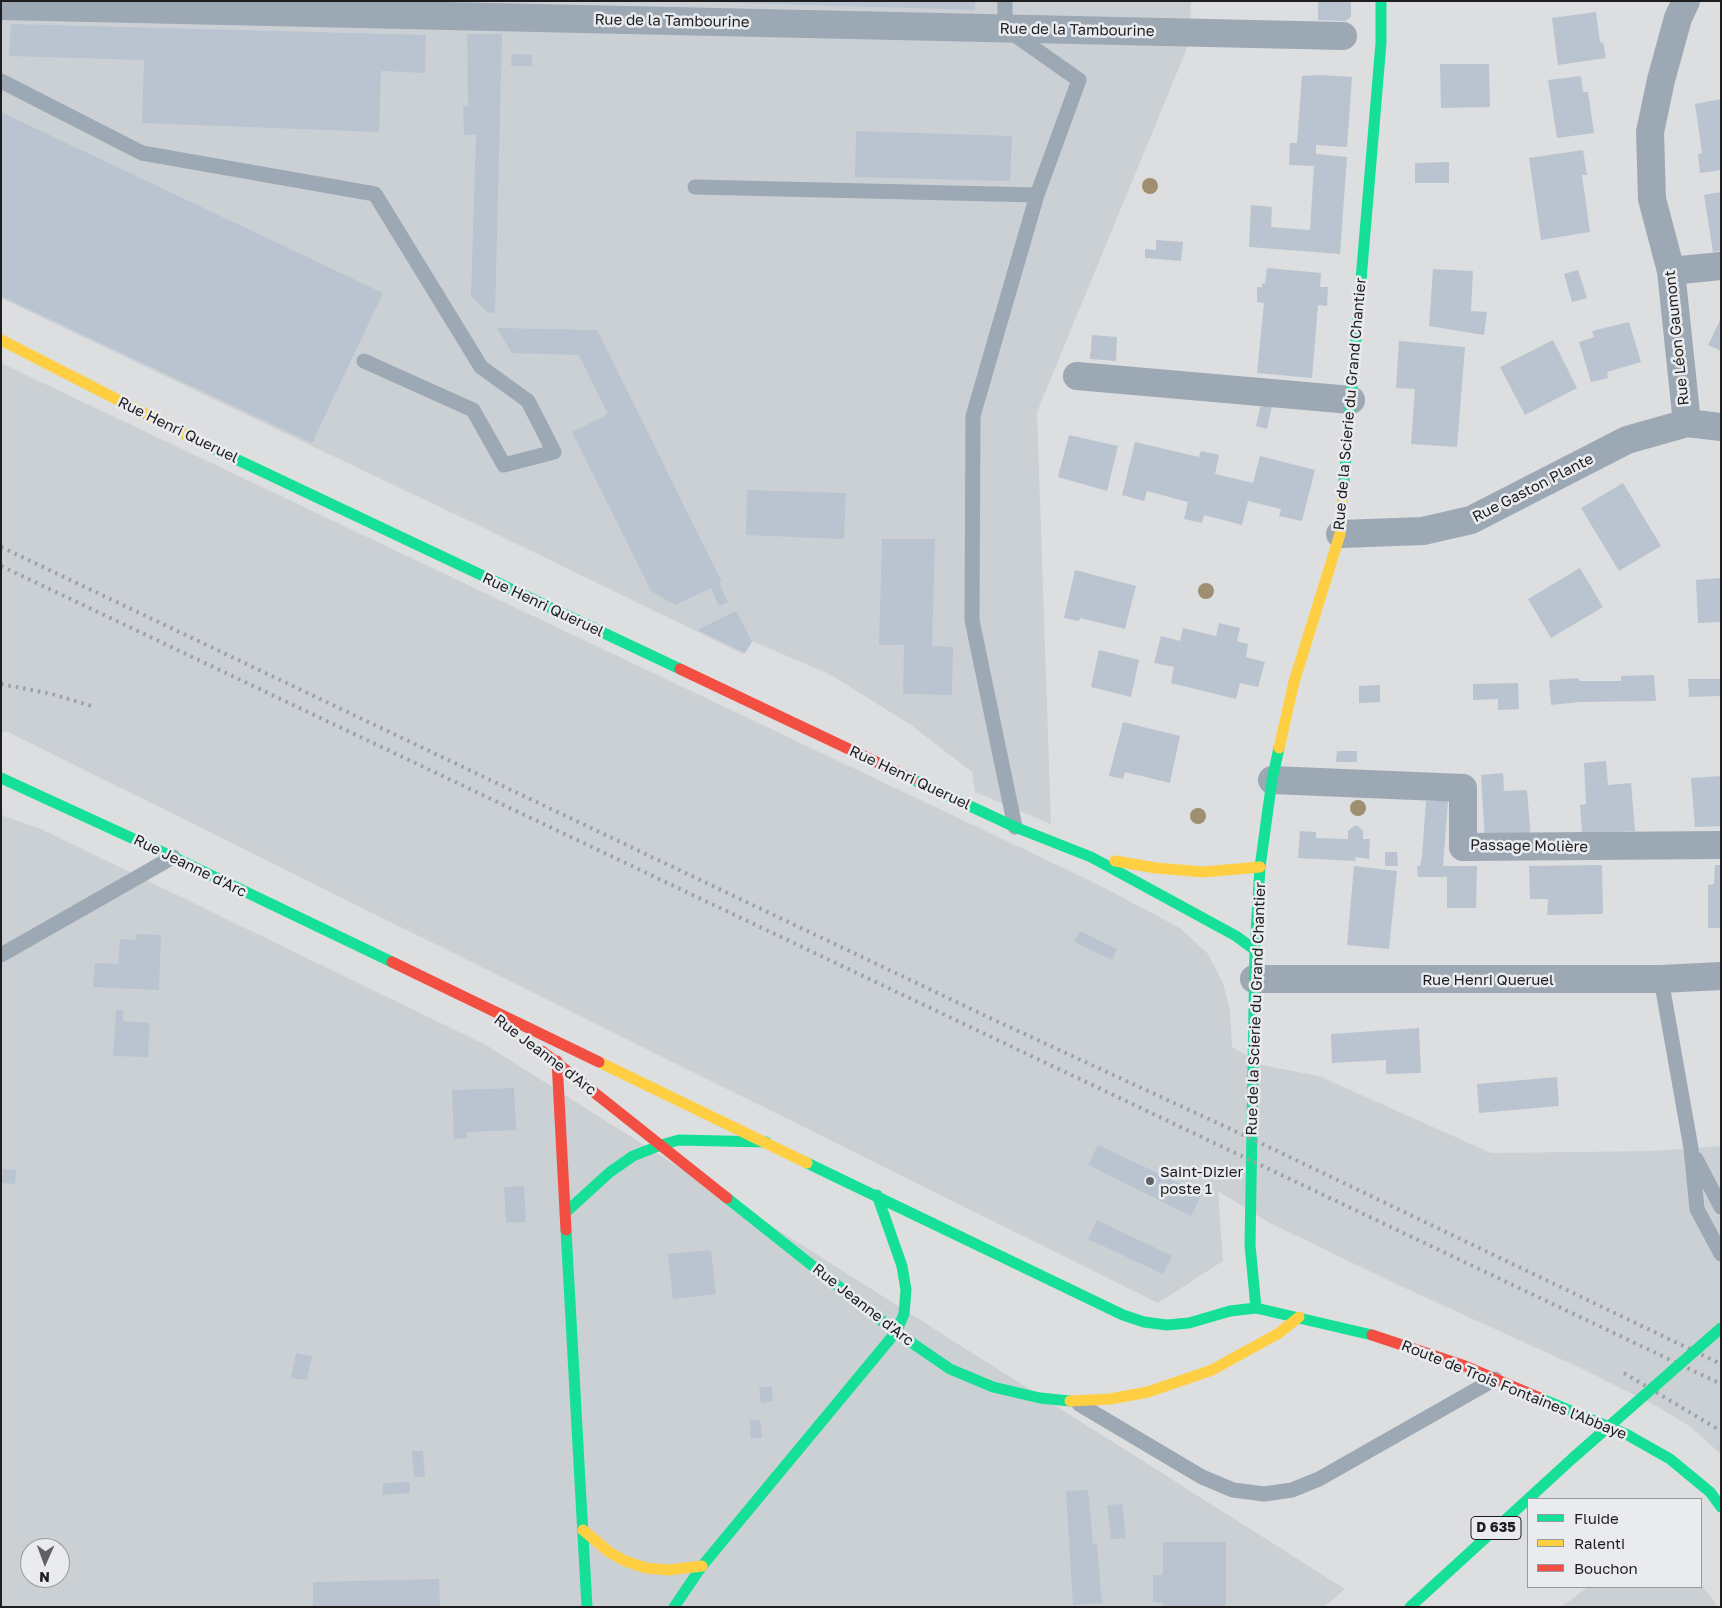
<!DOCTYPE html>
<html>
<head>
<meta charset="utf-8">
<style>
	body { margin:0 }
	#map { position:relative; width:1722px; height:1608px; overflow:hidden; background:#dddee0; font-family:"Golos Text",sans-serif }
	canvas { display:block }
	.frame { position:absolute; inset:0; border:2px solid #1e1e20; pointer-events:none }
	.legend { position:absolute; left:1527px; top:1498px; width:175px; height:90px; box-sizing:border-box; background:#e9ebee; border:1px solid #98999c; margin:0; padding:6px 9px; list-style:none; font-size:15px; color:#1e1e20 }
	.legend li { display:flex; align-items:center; gap:10px; height:25px }
	.legend b { width:25px; border:1px solid #98999c }
	.north { position:absolute; left:20px; top:1538px; width:50px; height:50px; box-sizing:border-box; background:#e9ebee; border:1px solid #98999c; border-radius:50%; rotate:182deg; font-size:14px; font-weight:700; line-height:20px; text-align:center; color:#1e1e20 }
	.north::after { content:''; display:block; margin:auto; width:18px; height:22px; background:#616163; clip-path:polygon(50% 0,100% 100%,50% 72%,0 100%) }
</style>
</head>
<body>
<div id="map">
<canvas width="1722" height="1608"></canvas>
<div class="frame"></div>
<ul class="legend">
<li><b style="height:6px;background:#16e098"></b>Fluide</li>
<li><b style="height:6px;background:#ffcf43"></b>Ralenti</li>
<li><b style="height:6px;background:#f24e42"></b>Bouchon</li>
</ul>
<div class="north">N</div>
</div>
<script>
const context = document.querySelector('canvas').getContext('2d');
context.lineJoin = 'round';
function fillPath(path, color) { context.fillStyle = color; context.fill(path, 'evenodd'); }
const shape = rows => new Path2D(rows.map(r => 'M' + r).join(''));
function strokePath(path, color, width, dash) { context.strokeStyle = color; context.lineWidth = width; context.lineCap = dash ? 'butt' : 'round'; context.setLineDash(dash || []); context.stroke(path); }
function drawText(font, color, halo, rows, align = 'center') {
  context.font = font + ' "Golos Text",sans-serif'; context.lineWidth = 5; context.setLineDash([]); context.textBaseline = 'middle'; context.strokeStyle = halo; context.fillStyle = color; for (const [text, x, y, turn = 0] of rows) {
    context.save(); context.translate(x, y); context.rotate((+turn || 0) * Math.PI / 180); context.textAlign = isNaN(turn) ? turn : align; if (halo) context.strokeText(text, 0, 0); context.fillText(text, 0, 0); context.restore();
  }
}
fillPath(shape([
	[1,1,1191,1,1190,41,1037,412,1051,824,975,792,972,772,911,725,829,674,752,641,743,654,484,528,1,298],
	[1,363,1095,883,1180,928,1208,954,1223,983,1230,1011,1232,1047,1262,1065,1319,1076,1491,1153,1654,1151,1721,1146,1721,1454,1688,1425,1656,1406,1587,1371,1396,1284,1270,1223,1218,1191,1223,1261,1158,1303,6,731,1,733],
	[1,815,41,829,486,1045,1345,1589,1324,1607,1,1607],
	[30,1548,60,1548,60,1578,30,1578],
	[1701,1584,1718,1607,1561,1607,1588,1587,1701,1587]
]), '#cbd0d5');
fillPath(shape([
	[673,1,975,1,975,10],
	[1318,1,1351,1,1351,17,1345,21,1318,20],
	[1596,12,1600,43,1603,42,1606,58,1558,65,1552,18],
	[11,24,426,35,425,73,381,71,379,132,142,123,144,60,9,56],
	[467,34,502,34,495,313,487,312,471,296,476,135,464,135,463,106,468,106],
	[512,54,532,55,532,66,511,66],
	[1440,64,1489,64,1490,107,1441,108],
	[1320,75,1352,77,1347,147,1316,145,1316,154,1347,157,1340,254,1249,247,1251,205,1272,207,1271,227,1310,230,1314,166,1289,165,1290,143,1297,143,1302,76],
	[1581,76,1583,92,1588,92,1594,133,1557,138,1548,80],
	[1721,99,1721,170,1700,173,1698,154,1702,153,1695,104],
	[1,112,383,293,312,443,1,296],
	[856,131,1012,136,1010,181,855,177],
	[1583,150,1587,175,1582,175,1590,232,1541,240,1529,158],
	[1449,162,1449,183,1415,183,1415,163],
	[1721,192,1721,251,1713,252,1704,195],
	[1156,240,1183,242,1181,261,1145,258,1145,249,1156,250],
	[1267,268,1321,273,1320,287,1328,287,1327,306,1318,305,1312,378,1257,373,1264,303,1257,302,1257,287,1262,287,1262,283,1265,284],
	[1433,269,1473,271,1471,311,1487,312,1484,335,1429,326],
	[1578,270,1587,298,1572,302,1564,274],
	[1721,318,1721,351,1708,345],
	[1629,322,1641,362,1607,372,1608,378,1591,382,1579,342,1594,337,1592,331],
	[497,328,597,330,722,582,719,583,728,602,719,606,711,588,675,605,651,591,572,432,608,414,579,355,512,353],
	[1092,335,1117,337,1116,361,1090,359],
	[1553,340,1577,388,1525,415,1500,367],
	[1399,341,1465,347,1457,447,1411,444,1415,389,1396,388],
	[1261,405,1272,406,1267,429,1256,426],
	[1069,435,1118,446,1107,491,1058,477],
	[1135,442,1199,457,1201,451,1219,455,1215,474,1253,483,1260,456,1315,470,1302,521,1279,516,1281,509,1248,501,1242,525,1204,515,1202,523,1184,519,1188,502,1147,491,1144,501,1122,495],
	[1623,483,1661,546,1619,571,1581,508],
	[747,490,846,493,844,539,746,535],
	[882,539,935,539,932,646,953,647,952,695,903,694,904,645,879,645],
	[1580,568,1603,607,1551,638,1528,599],
	[1075,570,1136,586,1125,629,1080,618,1079,621,1064,618],
	[1721,578,1721,622,1698,623,1696,580],
	[736,611,752,642,745,653,697,630],
	[1219,623,1240,628,1237,641,1248,644,1246,657,1265,662,1258,687,1240,683,1236,699,1171,683,1174,667,1154,663,1161,636,1180,641,1183,628,1216,636],
	[1099,650,1139,660,1131,697,1091,687],
	[1654,675,1656,701,1580,702,1551,705,1549,680,1578,678,1580,681,1621,681,1621,676],
	[1688,679,1721,679,1721,696,1689,697],
	[1518,683,1519,709,1498,710,1498,699,1473,700,1473,684],
	[1380,685,1380,702,1359,703,1359,686],
	[1123,722,1180,736,1170,783,1125,772,1123,779,1109,776],
	[1337,751,1357,751,1357,762,1336,762],
	[1606,761,1608,785,1631,783,1635,831,1582,833,1580,805,1586,804,1584,763],
	[1503,773,1504,791,1527,790,1531,839,1485,842,1481,775],
	[1721,776,1721,826,1695,827,1691,778],
	[1426,801,1448,801,1443,866,1477,866,1476,908,1447,908,1447,877,1418,877,1417,866,1420,866,1422,857],
	[1354,826,1358,826,1363,831,1363,839,1370,839,1369,859,1355,857,1356,861,1298,858,1300,831,1316,832,1316,838,1348,839,1348,831],
	[1385,852,1397,852,1398,866,1385,866],
	[1602,865,1603,914,1547,915,1548,899,1530,899,1529,866],
	[1715,865,1721,865,1721,928,1708,928,1708,885,1714,884],
	[1354,866,1397,871,1389,949,1347,945],
	[1080,931,1117,949,1112,960,1074,942],
	[136,934,161,935,159,990,93,987,95,963,118,964,120,939,136,940],
	[116,1010,123,1010,123,1021,150,1023,148,1057,113,1056],
	[1419,1028,1421,1073,1386,1074,1386,1060,1332,1063,1331,1034],
	[1557,1077,1559,1106,1479,1113,1477,1084],
	[514,1088,516,1130,467,1132,467,1138,454,1139,452,1090],
	[1098,1145,1202,1194,1191,1216,1088,1165],
	[3,1169,16,1170,15,1184,2,1183],
	[524,1186,526,1222,506,1223,504,1187],
	[1097,1220,1172,1256,1163,1274,1088,1239],
	[711,1250,716,1294,673,1299,668,1254],
	[296,1353,312,1356,307,1380,291,1378],
	[759,1387,772,1387,773,1401,761,1403],
	[750,1420,760,1420,762,1438,751,1438],
	[412,1451,423,1451,425,1477,414,1477],
	[410,1482,410,1493,383,1495,383,1483],
	[1088,1490,1093,1544,1097,1544,1102,1603,1073,1605,1066,1491],
	[1122,1504,1126,1538,1111,1539,1107,1505],
	[1163,1542,1226,1542,1226,1607,1163,1607,1163,1603,1153,1602,1153,1575,1163,1575],
	[439,1579,440,1607,313,1607,313,1582]
]), '#b9c4d0');
strokePath(shape([
	[1005,1,1005,28,1079,80,1037,195,973,416,972,620,1015,827],
	[1,81,142,153,375,194,481,367,528,401,554,452,504,465,473,410,364,361],
	[695,187,1037,195],
	[1,955,173,857],
	[1661,979,1691,1148,1697,1209,1721,1254],
	[1696,1159,1721,1207],
	[1079,1404,1202,1477,1233,1490,1264,1494,1292,1490,1319,1479,1495,1379]
]), '#9ca8b4', 15);
strokePath(shape([
	[1686,1,1678,18,1661,80,1650,132,1652,199,1671,271,1687,423],
	[1,6,1343,36],
	[1671,271,1721,266],
	[1077,376,1351,400],
	[1340,534,1423,531,1471,520,1627,440,1687,423,1721,427],
	[1272,780,1463,788,1463,847,1721,845],
	[1254,979,1661,979,1721,976]
]), '#9ca8b4', 28);
strokePath(shape([
	[202,443,680,669],
	[1343,493,1381,43,1381,1],
	[1,778,173,857,392,962],
	[912,779,1015,827,1091,857,1236,936,1255,950],
	[807,1163,1123,1315,1144,1322,1167,1325,1189,1323,1230,1311,1256,1308,1372,1335],
	[727,1198,896,1332,950,1369,993,1387,1040,1398,1070,1401],
	[565,1213,610,1172,633,1156,661,1145,679,1140,766,1142],
	[566,1230,587,1607],
	[1256,1308,1250,1245,1255,950,1260,867,1272,780,1279,748],
	[1540,1398,1626,1434,1670,1459,1710,1492,1721,1507],
	[674,1607,702,1566,896,1332,904,1314,906,1290,902,1266,877,1195],
	[1410,1607,1574,1457]
]), '#16e098', 11);
strokePath(shape([
	[1,340,202,443],
	[1279,748,1294,682,1340,534,1343,493],
	[1115,861,1156,868,1203,872,1260,867],
	[599,1062,807,1163],
	[1070,1401,1110,1399,1148,1392,1212,1370,1279,1333,1299,1317],
	[583,1530,609,1552,625,1561,646,1568,668,1570,702,1566]
]), '#ffcf43', 11);
strokePath(shape([
	[680,669,912,779],
	[392,962,599,1062],
	[542,1051,727,1198],
	[557,1061,566,1230],
	[1372,1335,1465,1366,1540,1398]
]), '#f24e42', 11);
strokePath(shape([
	[1,547,990,1018,1252,1139,1721,1364],
	[1,566,1721,1384],
	[1,684,52,694,95,707],
	[1624,1373,1721,1431]
]), '#9da2a9', 4, [2.5, 5]);
strokePath(shape([
	[1574,1457,1721,1328]
]), '#16e098', 11);
context.fillStyle = '#9f8f70';
for (const [x, y] of [
	[1150,186],
	[1206,591],
	[1358,808],
	[1198,816]
]) { context.beginPath(); context.arc(x, y, 8, 0, 2 * Math.PI); context.fill(); }
for (const [x, y, r, color] of [
	[1150,1181,5,"#616163"]
]) { const dot = new Path2D(); dot.arc(x, y, r, 0, 2 * Math.PI); context.fillStyle = color; context.fill(dot); strokePath(dot, '#e9ebee', 2); }
for (const [x, y, w] of [
	[1496,1528,50]
]) { const box = new Path2D(); box.roundRect(x - w / 2, y - 11.5, w, 23, 4); context.fillStyle = '#e9ebee'; context.fill(box); strokePath(box, '#1e1e20', 1); }
drawText('bold 14px', '#1e1e20', null, [
	["D 635",1496,1528]
]);
drawText('15px', '#1e1e20', '#e9ebee', [
	["Rue de la Tambourine",672,21,1],
	["Rue de la Tambourine",1077,30,1],
	["Rue Léon Gaumont",1677,338,-96],
	["Rue de la Scierie du Grand Chantier",1350,404,-85],
	["Rue Henri Queruel",178,430,26],
	["Rue Gaston Plante",1533,488,-27],
	["Rue Henri Queruel",543,605,25],
	["Rue Henri Queruel",910,778,25],
	["Passage Molière",1529,846,1],
	["Rue Jeanne d'Arc",190,866,26],
	["Rue Henri Queruel",1488,980],
	["Rue de la Scierie du Grand Chantier",1256,1009,-88],
	["Rue Jeanne d'Arc",545,1055,37],
	["Rue Jeanne d'Arc",863,1305,38],
	["Route de Trois Fontaines l'Abbaye",1514,1390,22]
]);
drawText('15px', '#1e1e20', '#e9ebee', [
	["Saint-Dizier",1160,1172],
	["poste 1",1160,1189]
], 'left');
</script>
</body>
</html>
